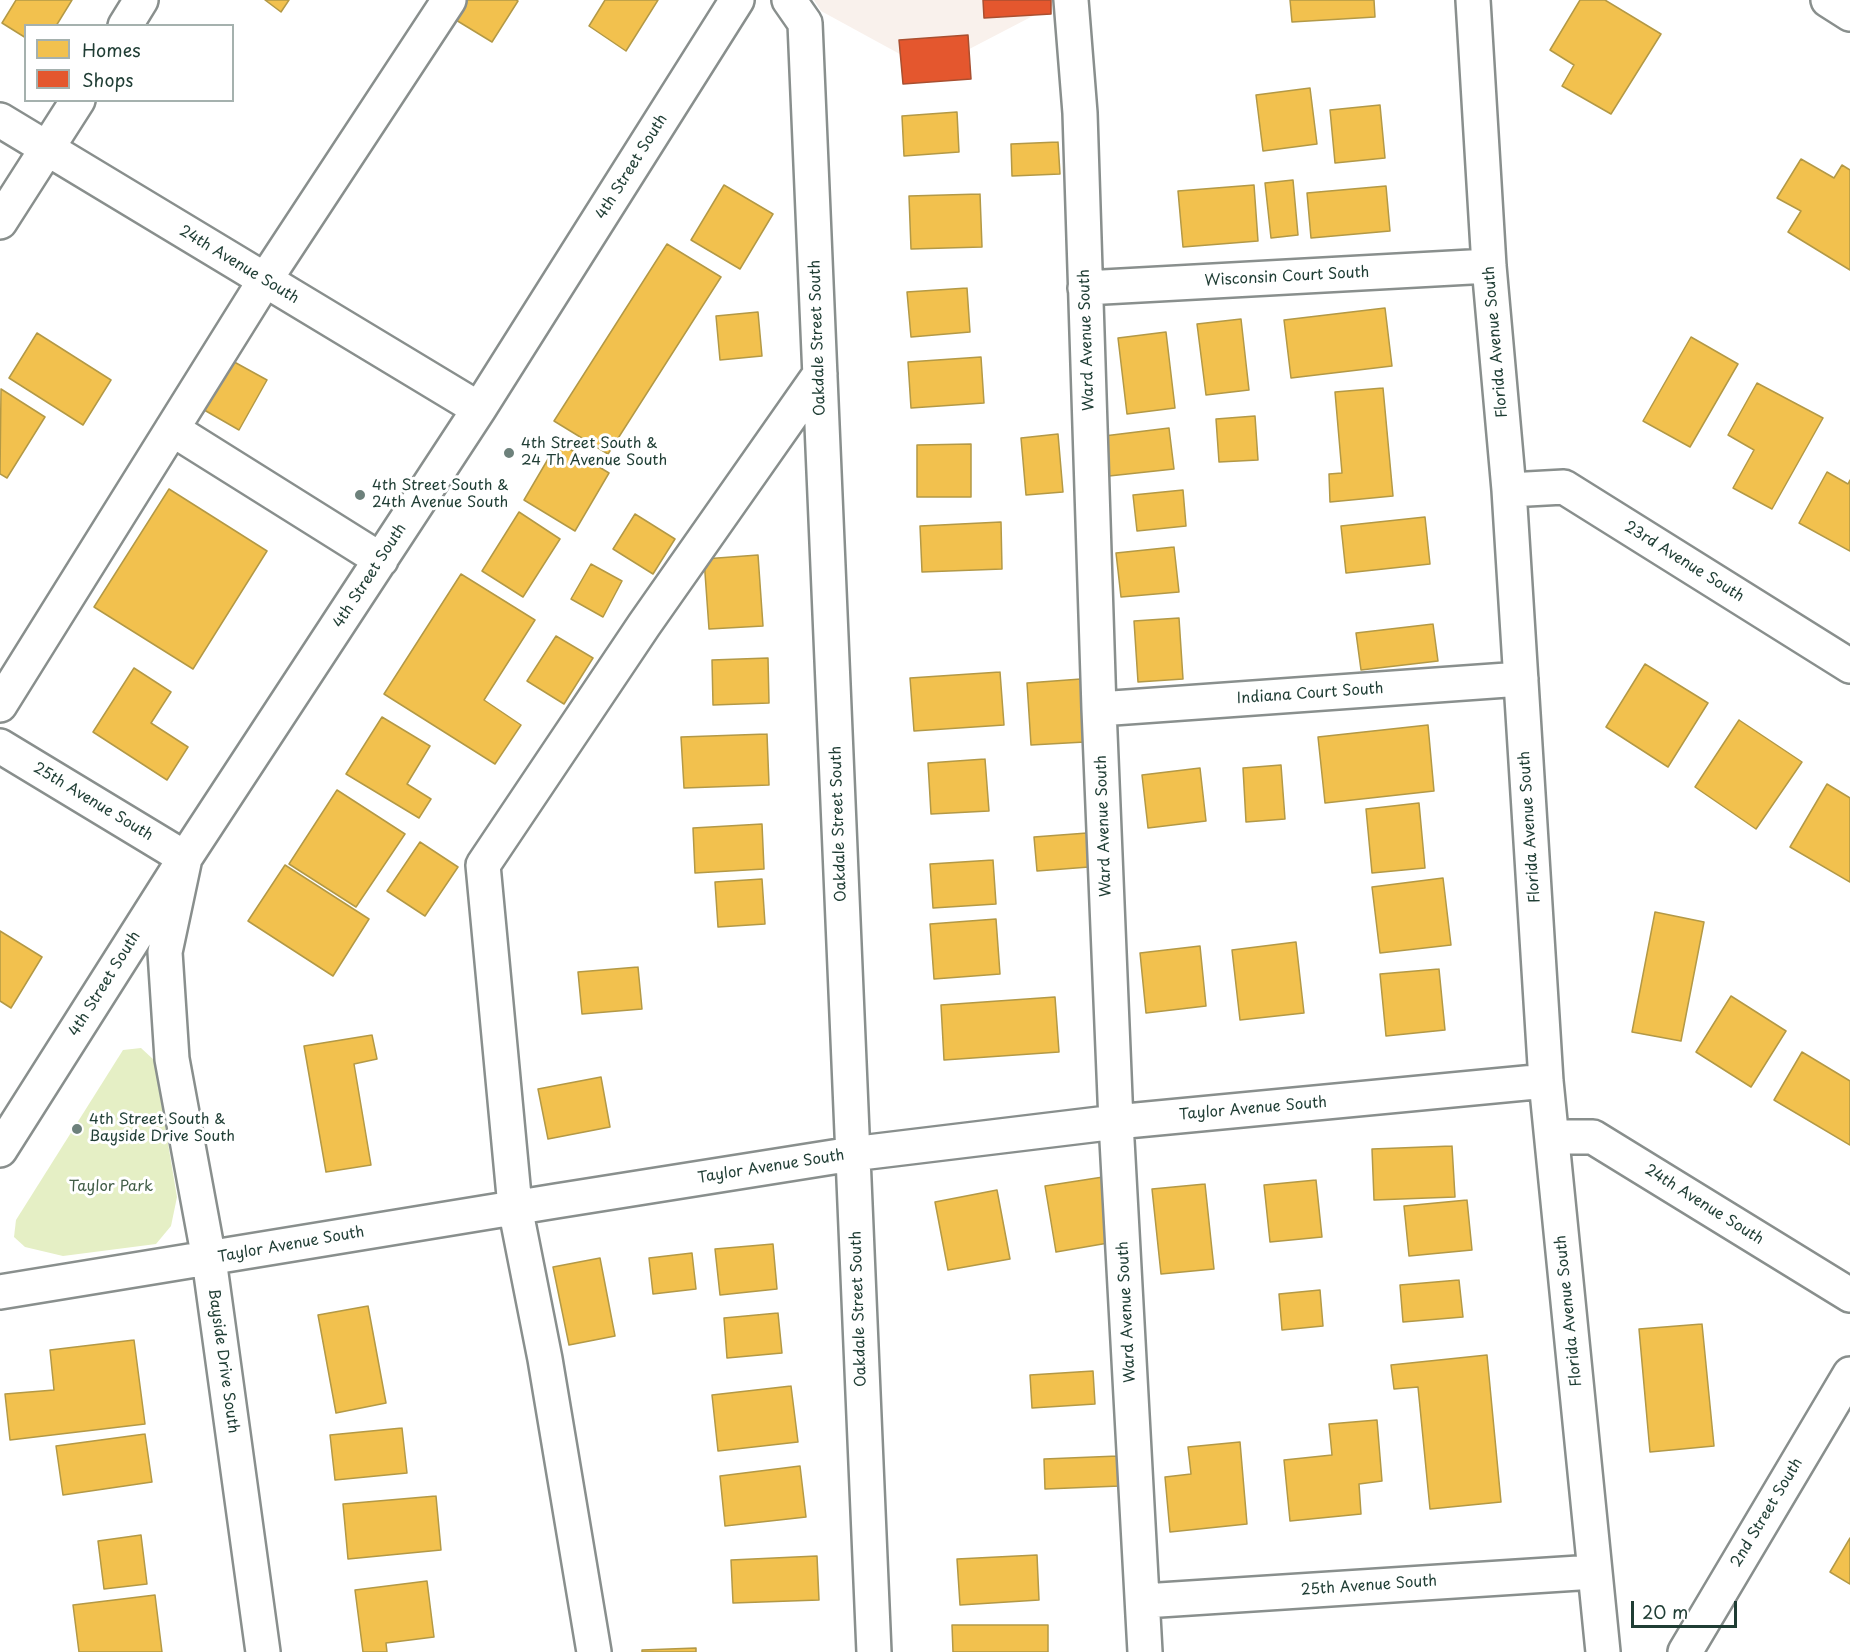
<!DOCTYPE html>
<html>
<head>
<meta charset="utf-8">
<style>
	body { margin:0 }
	#map { position:relative; width:1850px; height:1652px; overflow:hidden; background:#fff; font-family:"Playpen Sans",sans-serif }
	canvas { display:block }
	.legend { position:absolute; left:24px; top:24px; width:210px; height:78px; box-sizing:border-box; background:#fff; border:2px solid #a5b1ae; margin:0; padding:8px 10px; list-style:none; font-size:18px; color:#1f3d34 }
	.legend li { display:flex; align-items:center; gap:12px; height:30px }
	.legend b { width:30px; border:2px solid #a5b1ae }
	.scale { position:absolute; left:1631px; top:1601px; width:106px; height:27px; box-sizing:border-box; border:3px solid #1f3d34; border-top:0; padding-left:8px; font-size:18px; line-height:21px; white-space:nowrap; color:#1f3d34; -webkit-text-stroke:4px #fff; paint-order:stroke }
</style>
</head>
<body>
<div id="map">
<canvas width="1850" height="1652"></canvas>
<ul class="legend">
<li><b style="height:16px;background:#f2c14e"></b>Homes</li>
<li><b style="height:16px;background:#e4572e"></b>Shops</li>
</ul>
<div class="scale">20 m</div>
</div>
<script>
const context = document.querySelector('canvas').getContext('2d');
context.lineJoin = 'round';
function fillPath(path, color) { context.fillStyle = color; context.fill(path, 'evenodd'); }
const shape = rows => new Path2D(rows.map(r => 'M' + r).join(''));
function strokePath(path, color, width, dash) { context.strokeStyle = color; context.lineWidth = width; context.lineCap = dash ? 'butt' : 'round'; context.setLineDash(dash || []); context.stroke(path); }
function drawText(font, color, halo, rows, align = 'center') {
  context.font = font + ' "Playpen Sans",sans-serif'; context.lineWidth = 6; context.setLineDash([]); context.textBaseline = 'middle'; context.strokeStyle = halo; context.fillStyle = color; for (const [text, x, y, turn = 0] of rows) {
    context.save(); context.translate(x, y); context.rotate((+turn || 0) * Math.PI / 180); context.textAlign = isNaN(turn) ? turn : align; if (halo) context.strokeText(text, 0, 0); context.fillText(text, 0, 0); context.restore();
  }
}
fillPath(shape([
	[814,0,1051,0,1052,6,929,70,821,11]
]), '#f9f1ec');
fillPath(shape([
	[141,1048,154,1060,177,1197,171,1226,156,1244,63,1256,25,1247,14,1237,16,1220,123,1050]
]), '#e5efc5');
const homes = shape([
	[16,0,72,0,56,26,26,26,26,38,2,23,16,0],
	[265,0,289,0,281,12,265,0],
	[461,0,516,0,518,1,492,42,451,17,461,0],
	[605,0,658,0,626,51,589,26,605,0],
	[1290,0,1374,0,1375,17,1292,22,1290,0],
	[1580,0,1605,0,1661,34,1611,114,1562,86,1574,65,1550,50,1580,0],
	[1310,88,1317,144,1263,151,1256,95,1310,88],
	[1380,105,1385,158,1335,163,1330,110,1380,105],
	[957,112,959,152,904,156,902,116,957,112],
	[1058,142,1060,174,1012,176,1011,144,1058,142],
	[1801,159,1834,178,1842,165,1850,170,1850,270,1788,232,1801,211,1777,198,1801,159],
	[1293,180,1298,235,1271,238,1265,183,1293,180],
	[724,185,773,214,740,269,691,240,724,185],
	[1254,185,1258,241,1183,247,1178,191,1254,185],
	[1386,186,1390,231,1311,238,1307,193,1386,186],
	[980,194,982,247,911,249,909,196,980,194],
	[667,244,721,277,608,454,554,421,667,244],
	[967,288,970,332,911,337,907,292,967,288],
	[1385,308,1392,366,1291,378,1284,320,1385,308],
	[758,312,762,356,720,360,716,316,758,312],
	[1241,319,1249,390,1206,395,1197,324,1241,319],
	[1166,332,1175,408,1127,414,1118,338,1166,332],
	[37,333,111,380,83,425,9,378,37,333],
	[1691,337,1738,364,1690,447,1643,421,1691,337],
	[981,357,984,403,911,408,908,362,981,357],
	[227,358,267,380,239,430,199,407,227,358],
	[1757,383,1823,418,1772,509,1733,488,1754,450,1728,435,1757,383],
	[1383,388,1393,496,1330,502,1329,474,1342,473,1335,392,1383,388],
	[1,389,45,417,7,478,0,474,1,389],
	[1255,416,1258,460,1219,462,1216,419,1255,416],
	[1169,428,1174,469,1109,476,1104,436,1169,428],
	[1058,434,1063,492,1026,495,1021,438,1058,434],
	[558,442,609,473,575,531,524,500,558,442],
	[971,444,971,497,917,497,917,445,971,444],
	[1827,472,1848,484,1850,480,1850,551,1799,523,1827,472],
	[169,489,267,551,193,669,94,607,169,489],
	[1183,490,1186,526,1137,531,1133,495,1183,490],
	[519,512,560,539,523,597,482,571,519,512],
	[635,514,675,539,653,574,613,549,635,514],
	[1425,517,1430,564,1346,573,1341,526,1425,517],
	[1001,522,1002,569,922,572,920,526,1001,522],
	[1174,547,1179,592,1121,597,1116,553,1174,547],
	[758,555,763,626,709,629,704,559,758,555],
	[591,564,622,581,603,617,571,599,591,564],
	[461,574,535,620,484,700,521,725,495,764,384,694,461,574],
	[1179,618,1183,679,1138,682,1134,621,1179,618],
	[1433,624,1438,661,1361,670,1356,633,1433,624],
	[556,636,593,658,564,704,527,681,556,636],
	[768,658,769,703,713,705,712,660,768,658],
	[1645,664,1708,703,1668,767,1606,727,1645,664],
	[134,668,171,692,151,723,188,747,167,780,93,732,134,668],
	[1000,672,1004,725,914,731,910,678,1000,672],
	[1081,679,1085,742,1031,745,1027,683,1081,679],
	[382,717,430,746,407,784,431,799,419,818,346,774,382,717],
	[1739,720,1802,762,1756,829,1695,787,1739,720],
	[1428,725,1434,791,1325,803,1318,737,1428,725],
	[767,734,769,785,684,788,681,737,767,734],
	[985,759,989,811,931,814,928,763,985,759],
	[1281,765,1285,819,1246,822,1243,768,1281,765],
	[1200,768,1206,821,1148,828,1142,775,1200,768],
	[1827,784,1850,798,1850,882,1790,847,1827,784],
	[337,790,405,834,356,907,289,864,337,790],
	[1419,803,1425,868,1372,873,1366,809,1419,803],
	[762,824,764,869,695,873,693,828,762,824],
	[1087,833,1089,867,1037,871,1034,837,1087,833],
	[420,842,458,867,425,916,387,891,420,842],
	[993,860,996,904,933,908,930,864,993,860],
	[285,865,369,919,333,976,248,921,285,865],
	[1443,878,1451,945,1380,953,1372,887,1443,878],
	[762,879,765,924,718,927,715,882,762,879],
	[1655,912,1704,922,1681,1041,1632,1032,1655,912],
	[996,919,1000,974,934,979,930,924,996,919],
	[0,931,42,957,11,1008,0,1001,0,931],
	[1296,942,1304,1013,1240,1020,1232,950,1296,942],
	[1200,946,1206,1006,1146,1013,1140,953,1200,946],
	[638,967,642,1009,582,1014,578,972,638,967],
	[1439,969,1445,1030,1386,1036,1380,974,1439,969],
	[1731,996,1786,1031,1751,1087,1696,1052,1731,996],
	[1055,997,1059,1052,944,1060,941,1005,1055,997],
	[372,1035,377,1059,354,1064,371,1165,326,1172,304,1046,372,1035],
	[1802,1052,1850,1081,1850,1145,1774,1100,1802,1052],
	[601,1077,610,1127,548,1139,538,1089,601,1077],
	[1452,1146,1455,1197,1374,1200,1372,1149,1452,1146],
	[1103,1177,1114,1242,1056,1252,1045,1186,1103,1177],
	[1316,1180,1322,1237,1270,1242,1264,1185,1316,1180],
	[1205,1184,1214,1269,1161,1274,1152,1189,1205,1184],
	[997,1190,1010,1259,948,1270,935,1202,997,1190],
	[1467,1200,1472,1250,1409,1256,1404,1206,1467,1200],
	[773,1244,777,1289,720,1295,715,1249,773,1244],
	[692,1253,696,1289,653,1294,649,1258,692,1253],
	[600,1258,615,1336,569,1345,553,1267,600,1258],
	[1459,1280,1463,1317,1403,1322,1400,1285,1459,1280],
	[1320,1290,1323,1326,1282,1330,1279,1294,1320,1290],
	[368,1306,386,1403,336,1413,318,1315,368,1306],
	[778,1313,782,1353,727,1358,724,1318,778,1313],
	[1702,1324,1714,1446,1650,1452,1639,1329,1702,1324],
	[134,1340,145,1424,10,1440,5,1394,54,1390,50,1350,134,1340],
	[1487,1355,1501,1502,1430,1509,1418,1387,1394,1389,1391,1365,1487,1355],
	[1093,1371,1095,1404,1032,1408,1030,1375,1093,1371],
	[791,1386,798,1442,718,1451,712,1395,791,1386],
	[1377,1420,1382,1481,1359,1484,1361,1514,1290,1521,1284,1460,1332,1455,1329,1424,1377,1420],
	[402,1428,407,1473,335,1480,330,1435,402,1428],
	[145,1434,152,1482,63,1495,56,1446,145,1434],
	[1240,1442,1247,1524,1170,1532,1165,1477,1191,1474,1188,1447,1240,1442],
	[1118,1456,1120,1486,1045,1489,1044,1459,1118,1456],
	[800,1466,806,1517,725,1526,720,1476,800,1466],
	[436,1496,441,1550,348,1559,343,1504,436,1496],
	[141,1535,147,1584,104,1589,98,1541,141,1535],
	[1850,1538,1850,1584,1830,1572,1850,1538],
	[1037,1555,1039,1600,960,1605,957,1559,1037,1555],
	[817,1556,819,1600,733,1603,731,1560,817,1556],
	[427,1581,434,1637,386,1643,387,1652,363,1652,355,1590,427,1581],
	[155,1595,162,1652,79,1652,73,1605,155,1595],
	[952,1625,1048,1625,1048,1652,953,1652,952,1625],
	[696,1648,696,1652,642,1652,642,1650,696,1648]
]);
fillPath(homes, '#f2c14e');
strokePath(homes, '#b39946', 1.5);
const shops = shape([
	[983,0,1051,0,1051,14,984,18,983,0],
	[968,35,971,79,903,84,899,40,968,35]
]);
fillPath(shops, '#e4572e');
strokePath(shops, '#a94f30', 1.5);
const minor = shape([
	[789,0,805,23,874,1652],
	[1071,0,1080,113,1099,709,1116,1122,1145,1652],
	[1473,0,1489,266,1509,490,1546,1081,1603,1652],
	[1828,0,1850,14],
	[125,26,141,0],
	[0,120,479,409],
	[0,222,78,100],
	[1085,288,1489,266],
	[172,429,381,560],
	[1509,490,1564,487,1850,666],
	[0,705,265,280,449,0],
	[1099,709,1521,679],
	[0,746,185,858,165,952,172,1059,209,1259,263,1652],
	[1552,1137,1593,1137,1850,1295],
	[0,1150,185,858,479,409,737,0],
	[0,1292,556,1201,852,1154,1116,1122,1546,1081],
	[1144,1601,1594,1572],
	[594,1652,545,1359,515,1207,483,865,644,625,820,374],
	[1685,1652,1850,1374]
]);
strokePath(minor, '#898f8d', 38);
strokePath(minor, '#fff', 33);
for (const [x, y, r, color] of [
	[509,453,6,"#6d817b"],
	[360,495,6,"#6d817b"],
	[77,1129,6,"#6d817b"]
]) { const dot = new Path2D(); dot.arc(x, y, r, 0, 2 * Math.PI); context.fillStyle = color; context.fill(dot); strokePath(dot, '#fff', 2); }
drawText('15px', '#1f3d34', '#fff', [
	["4th Street South",632,167,-58],
	["24th Avenue South",239,265,31],
	["Wisconsin Court South",1287,277,-3],
	["Oakdale Street South",818,338,-92],
	["Ward Avenue South",1087,340,-92],
	["Florida Avenue South",1496,342,-95],
	["23rd Avenue South",1684,562,32],
	["4th Street South",370,576,-57],
	["Indiana Court South",1310,694,-4],
	["25th Avenue South",93,802,31],
	["Oakdale Street South",839,824,-92],
	["Ward Avenue South",1104,826,-92],
	["Florida Avenue South",1530,827,-94],
	["4th Street South",105,984,-58],
	["Taylor Avenue South",1253,1109,-5],
	["Taylor Avenue South",771,1167,-9],
	["24th Avenue South",1704,1205,32],
	["Taylor Avenue South",291,1245,-10],
	["Oakdale Street South",859,1309,-92],
	["Florida Avenue South",1569,1311,-96],
	["Ward Avenue South",1127,1312,-93],
	["Bayside Drive South",223,1361,82],
	["2nd Street South",1767,1513,-59],
	["25th Avenue South",1369,1586,-4]
]);
drawText('15px', '#1f3d34', '#fff', [
	["4th Street South &",521,444],
	["24 Th Avenue South",521,461],
	["4th Street South &",372,486],
	["24th Avenue South",372,503],
	["4th Street South &",89,1120],
	["Bayside Drive South",89,1137]
], 'left');
drawText('15px', '#425e48', '#fff', [
	["Taylor Park",111,1187]
]);
</script>
</body>
</html>
